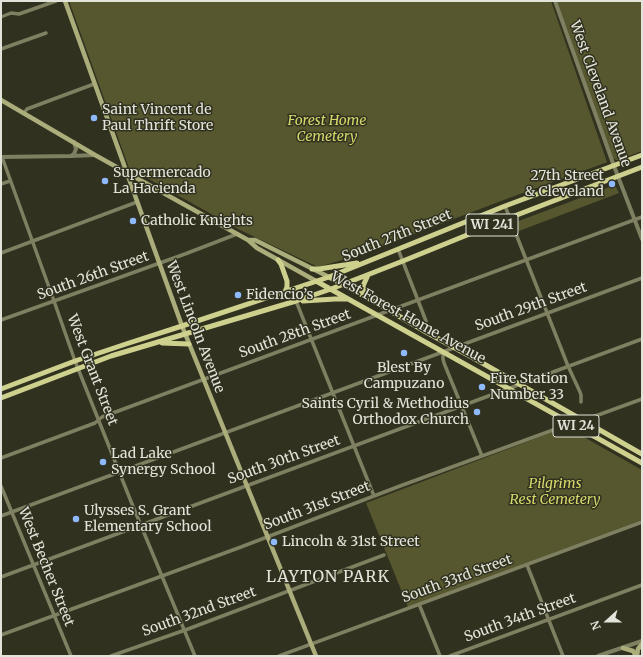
<!DOCTYPE html>
<html>
<head>
<meta charset="utf-8">
<style>
	body { margin:0 }
	#map { position:relative; width:643px; height:657px; overflow:hidden; background:#313120; font-family:Merriweather,serif }
	canvas { display:block }
	.frame { position:absolute; inset:0; border:2px solid #e3e4d9; pointer-events:none }
	.north { position:absolute; left:587px; top:601px; width:40px; height:40px; -webkit-text-stroke:3px #313120; paint-order:stroke; rotate:249deg; font-size:11px; font-weight:700; line-height:16px; text-align:center; color:#e3e4d9 }
	.north::after { content:''; display:block; margin:auto; width:14px; height:18px; background:#e3e4d9; clip-path:polygon(50% 0,100% 100%,50% 72%,0 100%) }
</style>
</head>
<body>
<div id="map">
<canvas width="643" height="657"></canvas>
<div class="frame"></div>
<div class="north">N</div>
</div>
<script>
const context = document.querySelector('canvas').getContext('2d');
context.lineJoin = 'round';
function fillPath(path, color) { context.fillStyle = color; context.fill(path, 'evenodd'); }
const shape = rows => new Path2D(rows.map(r => 'M' + r).join(''));
function strokePath(path, color, width, dash) { context.strokeStyle = color; context.lineWidth = width; context.lineCap = dash ? 'butt' : 'round'; context.setLineDash(dash || []); context.stroke(path); }
function drawText(font, color, halo, rows, align = 'center') {
  context.font = font + ' Merriweather,serif'; context.lineWidth = 3; context.setLineDash([]); context.textBaseline = 'middle'; context.strokeStyle = halo; context.fillStyle = color; for (const [text, x, y, turn = 0] of rows) {
    context.save(); context.translate(x, y); context.rotate((+turn || 0) * Math.PI / 180); context.textAlign = isNaN(turn) ? turn : align; if (halo) context.strokeText(text, 0, 0); context.fillText(text, 0, 0); context.restore();
  }
}
fillPath(shape([
	[69,1,551,1,607,162,605,163,509,198,356,256,318,267,238,229,129,168],
	[557,1,642,1,642,151,618,160,616,160,613,158],
	[615,185,619,193,519,231,516,222],
	[566,427,642,470,642,520,408,607,366,503]
]), '#56572e');
strokePath(shape([
	[1,17,11,13,19,14,56,1],
	[1,49,46,33],
	[24,113,27,109,94,84],
	[2,157,54,301,75,361,130,499,195,656],
	[1,184,10,181],
	[505,206,568,366,580,392,581,395,581,402],
	[398,249,426,321],
	[1,253,137,202],
	[296,301,374,496],
	[1,320,185,254,237,234],
	[443,352,443,359,444,363,482,456],
	[1,458,95,423,102,417,642,217],
	[1,486,71,656],
	[1,516,642,278],
	[527,565,563,656],
	[1,577,642,339],
	[419,604,440,656],
	[1,635,241,547,400,486,564,426,590,418,642,399],
	[111,656,188,629,384,555],
	[279,656,642,522],
	[450,656,642,585]
]), '#7f8061', 3.5);
strokePath(shape([
	[555,1,614,166,642,239],
	[71,156,74,154,76,149,74,142],
	[1,157,71,156,95,155],
	[598,656,642,641]
]), '#7f8061', 4);
strokePath(shape([
	[65,1,182,326,316,656],
	[1,100,95,155,248,240,257,248,316,281],
	[248,240,255,240,329,277],
	[623,648,633,651,636,656],
	[637,656,638,649,642,644]
]), '#abad7b', 4.5);
strokePath(shape([
	[278,260,281,264,287,281,287,287,285,292],
	[312,269,319,269,357,263],
	[329,277,368,298,426,332,477,360,642,454],
	[316,281,642,463],
	[365,296,363,286,368,275],
	[303,301,335,299,346,299],
	[162,343,189,344],
	[1,389,75,361,129,343,182,326,329,277,505,206,642,155],
	[1,398,111,356,296,301,331,289,403,261,509,218,642,167]
]), '#ced08e', 5);
for (const [x, y, r, color] of [
	[94,118,4,"#8eb9fd"],
	[105,181,4,"#8eb9fd"],
	[612,184,4,"#8eb9fd"],
	[133,221,4,"#8eb9fd"],
	[238,295,4,"#8eb9fd"],
	[404,353,4,"#8eb9fd"],
	[482,387,4,"#8eb9fd"],
	[477,412,4,"#8eb9fd"],
	[103,462,4,"#8eb9fd"],
	[76,519,4,"#8eb9fd"],
	[274,542,4,"#8eb9fd"]
]) { const dot = new Path2D(); dot.arc(x, y, r, 0, 2 * Math.PI); context.fillStyle = color; context.fill(dot); strokePath(dot, '#313120', 1.5); }
for (const [x, y, w] of [
	[492,225,52],
	[576,426,46]
]) { const box = new Path2D(); box.roundRect(x - w / 2, y - 11, w, 22, 3); context.fillStyle = '#313120'; context.fill(box); strokePath(box, '#e3e4d9', 1); }
drawText('bold 13px', '#e3e4d9', null, [
	["WI 241",492,225],
	["WI 24",576,426]
]);
drawText('14px', '#e3e4d9', '#313120', [
	["West Cleveland Avenue",600,94,70],
	["South 27th Street",397,236,-22],
	["South 26th Street",93,276,-20],
	["South 29th Street",531,307,-20],
	["West Forest Home Avenue",408,318,29],
	["West Lincoln Avenue",195,327,69],
	["South 28th Street",295,334,-20],
	["West Grant Street",92,370,69],
	["South 30th Street",284,460,-20],
	["South 31st Street",317,506,-21],
	["West Becher Street",46,567,68],
	["South 33rd Street",457,579,-20],
	["South 32nd Street",199,612,-20],
	["South 34th Street",520,618,-20]
]);
drawText('14px', '#e3e4d9', '#313120', [
	["Saint Vincent de",102,110],
	["Paul Thrift Store",102,126],
	["Supermercado",113,173],
	["La Hacienda",113,189],
	["27th Street",604,176,"right"],
	["& Cleveland",604,192,"right"],
	["Catholic Knights",141,221],
	["Fidencio’s",246,295],
	["Blest By",404,368,"center"],
	["Campuzano",404,384,"center"],
	["Fire Station",490,379],
	["Number 33",490,395],
	["Saints Cyril & Methodius",469,404,"right"],
	["Orthodox Church",469,420,"right"],
	["Lad Lake",111,454],
	["Synergy School",111,470],
	["Ulysses S. Grant",84,511],
	["Elementary School",84,527],
	["Lincoln & 31st Street",282,542]
], 'left');
drawText('italic 14px', '#d6d86c', '#313120', [
	["Forest Home",327,121],
	["Cemetery",327,137],
	["Pilgrims",555,484],
	["Rest Cemetery",555,500]
]);
context.letterSpacing = '1px';
drawText('16px', '#e3e4d9', '#313120', [
	["LAYTON PARK",328,577]
]);
context.letterSpacing = '0px';
</script>
</body>
</html>
